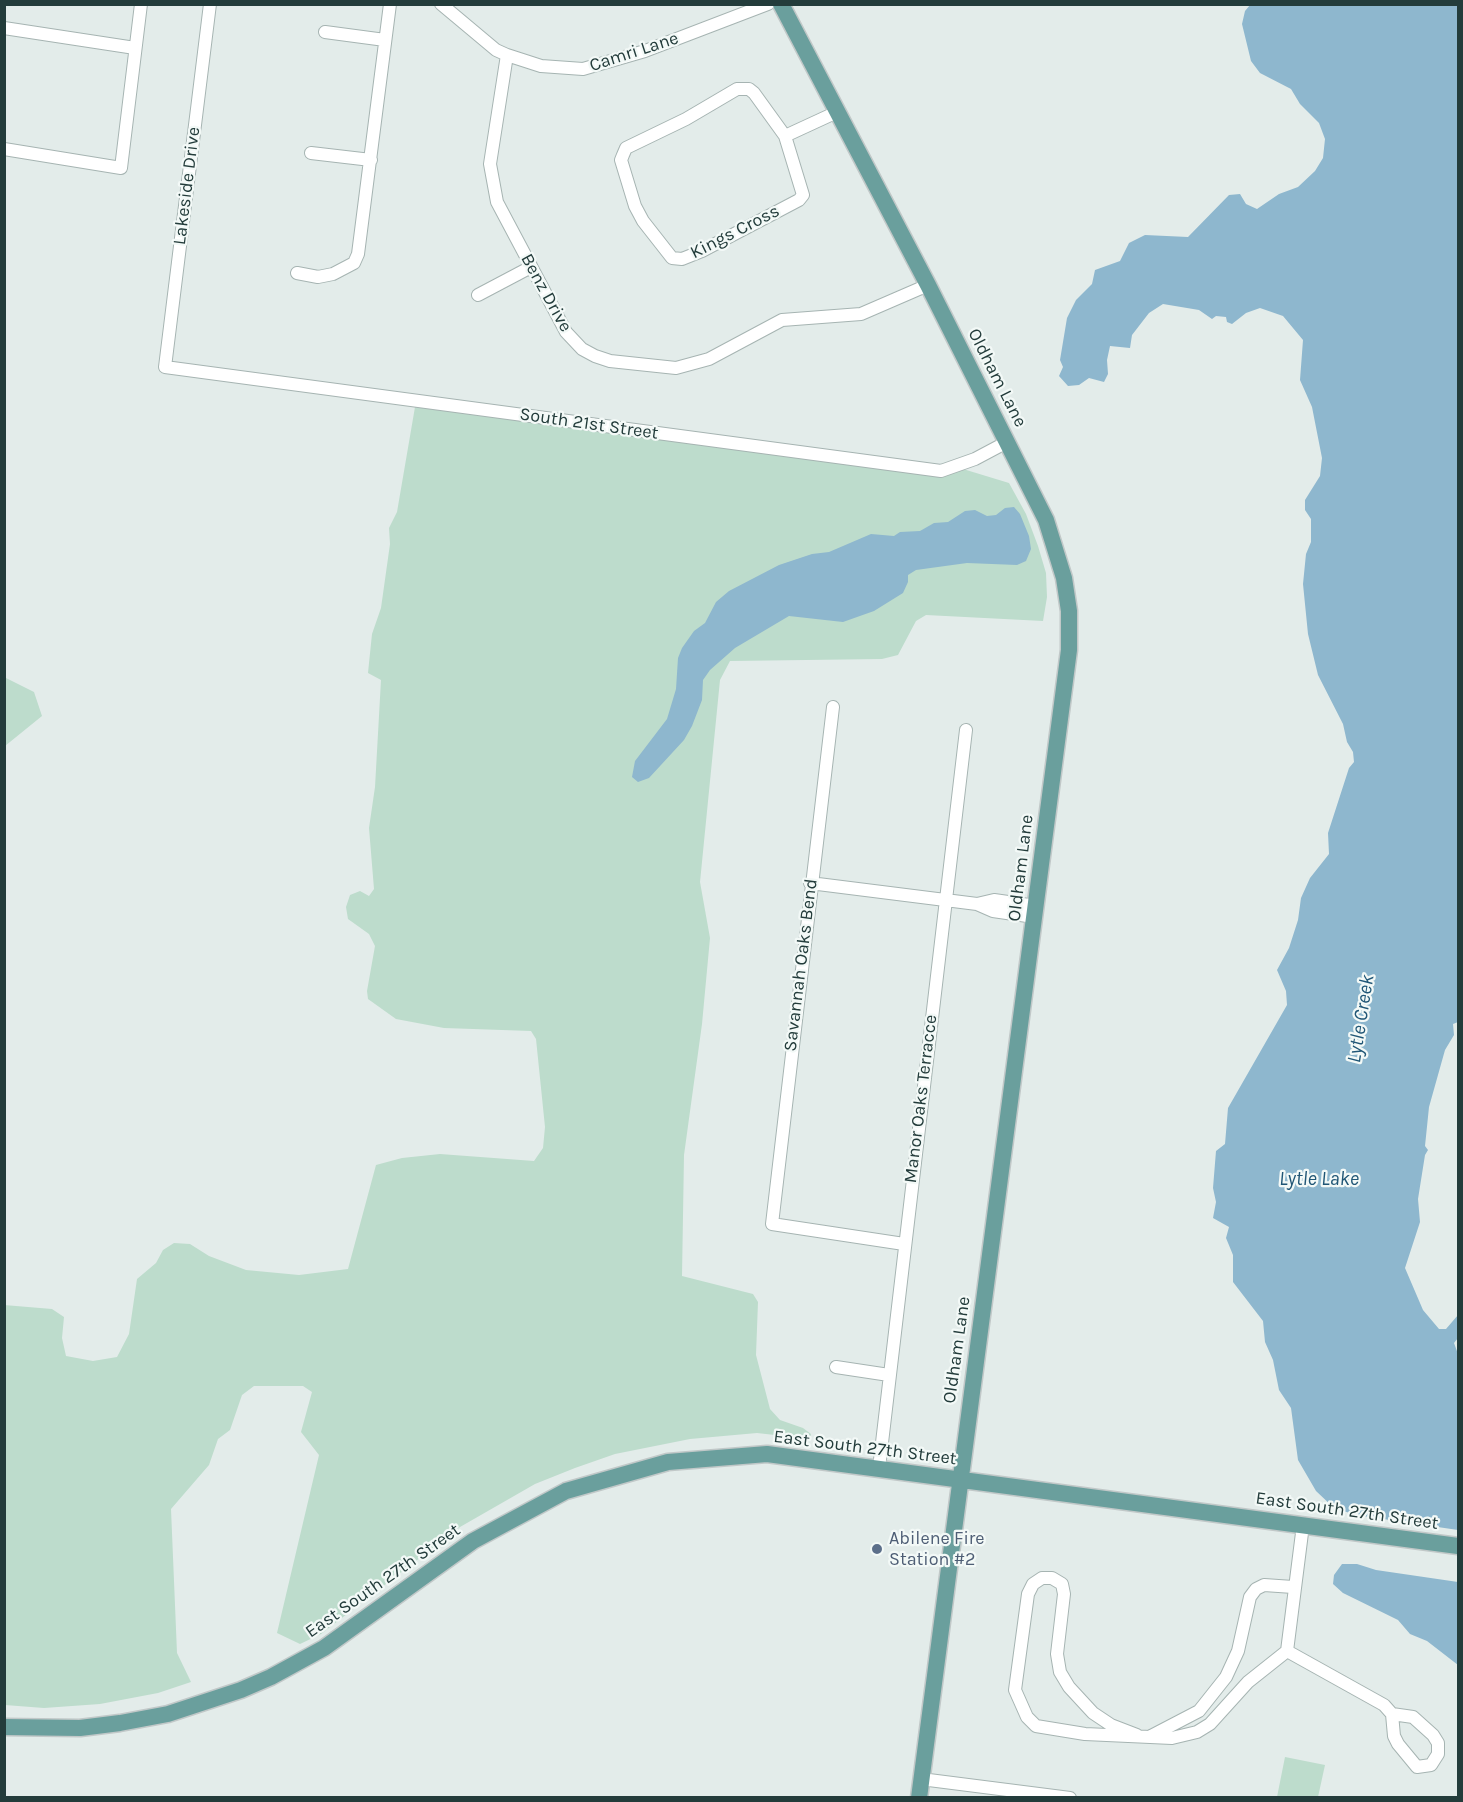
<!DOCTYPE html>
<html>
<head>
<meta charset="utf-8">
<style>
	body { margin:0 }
	#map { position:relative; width:1463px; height:1802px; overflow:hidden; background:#e3ecea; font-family:Karla,sans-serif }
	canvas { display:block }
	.frame { position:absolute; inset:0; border:6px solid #233c3b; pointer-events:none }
</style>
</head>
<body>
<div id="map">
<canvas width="1463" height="1802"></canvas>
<div class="frame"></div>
</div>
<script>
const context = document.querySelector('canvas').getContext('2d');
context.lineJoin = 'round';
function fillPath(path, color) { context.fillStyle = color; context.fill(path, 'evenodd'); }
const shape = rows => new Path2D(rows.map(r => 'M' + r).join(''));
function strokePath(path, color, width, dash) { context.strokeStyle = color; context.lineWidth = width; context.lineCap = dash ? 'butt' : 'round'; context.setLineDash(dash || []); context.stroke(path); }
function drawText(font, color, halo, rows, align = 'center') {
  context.font = font + ' Karla,sans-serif'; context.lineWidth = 4.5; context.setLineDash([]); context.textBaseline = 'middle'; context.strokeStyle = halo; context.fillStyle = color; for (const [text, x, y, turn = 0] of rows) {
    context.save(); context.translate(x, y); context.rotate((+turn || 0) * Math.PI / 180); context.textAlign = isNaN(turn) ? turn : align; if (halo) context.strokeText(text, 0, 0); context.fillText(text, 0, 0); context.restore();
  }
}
fillPath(shape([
	[415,407,941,475,963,469,1009,483,1026,514,1038,546,1046,573,1047,597,1043,621,926,615,916,621,898,655,882,659,730,661,720,680,700,882,710,938,702,1024,684,1155,682,1276,753,1294,758,1302,756,1355,770,1409,780,1420,803,1428,811,1434,810,1439,757,1433,690,1439,615,1454,575,1468,535,1484,460,1527,321,1634,300,1644,277,1633,319,1455,301,1432,312,1392,303,1386,254,1386,242,1395,230,1430,218,1439,209,1465,171,1509,177,1653,191,1682,158,1693,100,1704,44,1708,5,1705,4,1305,52,1309,64,1317,62,1338,66,1356,93,1361,117,1357,129,1334,137,1279,156,1263,163,1250,174,1243,190,1244,209,1256,246,1270,299,1275,348,1269,376,1165,402,1158,440,1154,534,1161,543,1148,545,1127,536,1039,531,1031,444,1028,396,1019,368,999,367,991,375,946,369,934,348,919,346,907,350,895,360,891,369,896,374,889,369,828,375,787,381,680,368,673,369,663,372,634,381,608,390,544,389,528,397,512],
	[4,677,34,692,42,716,5,746],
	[1285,1757,1325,1765,1318,1797,1277,1797]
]), '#bddccc');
fillPath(shape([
	[1261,4,1458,5,1458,1022,1453,1024,1454,1035,1445,1050,1429,1107,1425,1146,1428,1150,1425,1155,1418,1199,1420,1222,1405,1268,1423,1310,1439,1329,1446,1329,1458,1315,1458,1338,1454,1343,1458,1354,1458,1530,1356,1515,1334,1508,1316,1491,1298,1460,1291,1408,1279,1390,1273,1360,1265,1342,1263,1321,1233,1282,1233,1255,1226,1238,1229,1227,1213,1218,1216,1202,1213,1188,1216,1151,1225,1144,1228,1108,1287,1005,1286,991,1277,970,1289,948,1298,920,1301,898,1310,878,1329,854,1328,833,1349,768,1354,762,1353,752,1347,742,1343,724,1318,675,1308,634,1303,584,1306,554,1311,542,1311,519,1305,510,1305,500,1320,476,1322,458,1312,407,1300,380,1303,340,1283,316,1260,308,1246,313,1232,324,1227,322,1226,317,1216,316,1212,319,1199,310,1163,304,1149,313,1132,335,1130,348,1110,346,1107,360,1108,374,1104,382,1089,378,1079,385,1068,386,1059,376,1063,367,1060,360,1067,318,1076,300,1092,284,1095,270,1120,261,1129,243,1145,235,1188,237,1229,195,1240,194,1246,204,1257,209,1279,194,1298,187,1315,171,1323,158,1325,139,1319,123,1300,104,1291,89,1260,73,1251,61,1242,24,1245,11,1250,5],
	[1014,507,1020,514,1029,536,1031,549,1026,561,1017,565,967,563,916,570,908,575,908,582,903,593,874,611,843,622,789,616,735,648,710,670,703,680,702,700,692,726,684,740,649,778,638,782,632,777,635,761,667,719,676,689,678,658,682,648,694,631,705,623,716,602,729,591,779,565,812,554,829,552,871,534,894,536,900,532,920,531,934,523,948,522,965,511,975,510,987,516,996,515,1005,508],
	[1342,1564,1357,1564,1376,1570,1458,1582,1458,1665,1427,1641,1410,1634,1398,1620,1343,1593,1333,1584,1334,1575]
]), '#8eb7ce');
const minor = shape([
	[210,4,165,367,941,471,975,459,1007,442],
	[441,4,496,50,507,55,541,66,583,69,645,51,768,4],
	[4,28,135,48],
	[325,32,385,40],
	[507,55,490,164,497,202,566,332,582,349,595,356,610,361,676,368,709,359,782,320,861,314,928,285],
	[737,89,749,89,754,93,785,136,803,195,799,200,702,251,682,259,672,258,643,221,635,206,621,160,623,155,626,148,686,119,737,89],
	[785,136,837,112],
	[4,149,121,168,141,4],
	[311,153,371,160],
	[297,273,318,277,333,274,354,263,358,254,390,4],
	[478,295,531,267],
	[833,707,772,1224,904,1244],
	[810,883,977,904,994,900,1036,906],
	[977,904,993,911,1034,917],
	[836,1367,889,1375],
	[879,1468,966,730],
	[1287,1651,1303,1525],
	[1137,1735,1111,1725,1093,1713,1069,1687,1060,1672,1057,1654,1064,1594,1062,1584,1052,1578,1042,1578,1033,1584,1028,1594,1015,1690,1027,1717,1036,1726,1085,1734,1172,1738,1197,1732,1210,1724,1248,1682,1287,1651,1384,1705,1392,1714,1413,1717,1433,1735,1438,1743,1438,1754,1431,1765,1417,1767,1398,1744,1394,1736,1392,1714],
	[1151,1736,1199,1711,1226,1677,1238,1651,1250,1597,1256,1589,1264,1585,1293,1587],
	[921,1779,1070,1798]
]);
const major = shape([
	[781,4,928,285,1046,520,1064,578,1069,611,1069,650,919,1798],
	[4,1727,80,1728,120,1723,168,1714,241,1690,271,1677,324,1648,473,1541,566,1491,668,1462,767,1454,1458,1546]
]);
strokePath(minor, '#a6b4b2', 14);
strokePath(major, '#c1c8c8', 19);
strokePath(minor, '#fff', 12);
strokePath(major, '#6a9f9d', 16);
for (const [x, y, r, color] of [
	[877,1549,6,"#5c6f8a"]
]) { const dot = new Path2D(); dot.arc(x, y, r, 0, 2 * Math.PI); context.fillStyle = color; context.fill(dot); strokePath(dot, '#f3f9f7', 2); }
drawText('18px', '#233c3b', '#f3f9f7', [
	["Camri Lane",634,52,-18],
	["Lakeside Drive",187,186,-83],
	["Kings Cross",735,232,-27],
	["Benz Drive",546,293,61],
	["Oldham Lane",997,378,63],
	["South 21st Street",589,424,8],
	["Oldham Lane",1021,868,-83],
	["Savannah Oaks Bend",801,965,-83],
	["Manor Oaks Terracce",921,1099,-83],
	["Oldham Lane",957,1350,-82],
	["East South 27th Street",865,1448,7],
	["East South 27th Street",1347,1511,8],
	["East South 27th Street",383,1581,-35]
]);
drawText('18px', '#4e5e75', '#f3f9f7', [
	["Abilene Fire",889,1539],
	["Station #2",889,1560]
], 'left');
drawText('italic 20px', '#205676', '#f3f9f7', [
	["Lytle Creek",1361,1019,-81],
	["Lytle Lake",1319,1179]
]);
</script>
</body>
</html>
